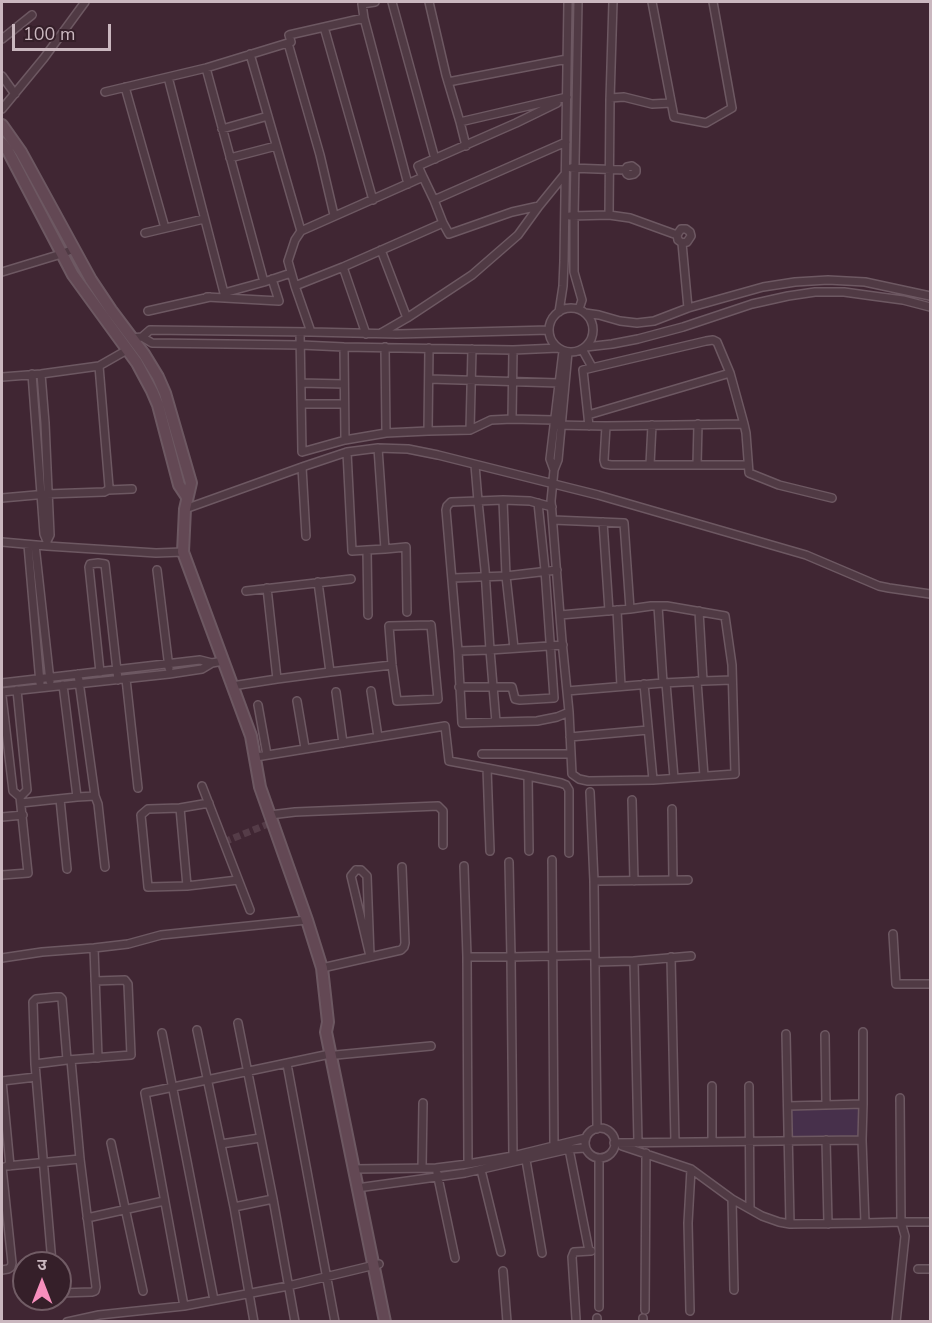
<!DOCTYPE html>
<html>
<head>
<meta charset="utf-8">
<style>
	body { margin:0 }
	#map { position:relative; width:932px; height:1323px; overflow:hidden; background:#402633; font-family:"Nunito Sans","Noto Sans Devanagari",sans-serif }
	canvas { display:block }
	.frame { position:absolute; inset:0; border:3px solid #cab7bf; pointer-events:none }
	.north { position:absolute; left:12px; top:1251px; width:60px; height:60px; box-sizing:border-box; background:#351f29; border:2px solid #715c65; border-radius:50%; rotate:0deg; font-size:16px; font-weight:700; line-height:24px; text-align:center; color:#cab7bf }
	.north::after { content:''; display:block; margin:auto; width:21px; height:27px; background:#f78fbd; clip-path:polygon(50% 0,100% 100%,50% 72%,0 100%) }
	.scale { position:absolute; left:12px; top:24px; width:99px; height:27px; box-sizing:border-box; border:3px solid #cab7bf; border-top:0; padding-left:8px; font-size:18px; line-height:21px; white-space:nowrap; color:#cab7bf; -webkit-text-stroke:4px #351f29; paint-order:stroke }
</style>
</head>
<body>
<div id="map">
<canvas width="932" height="1323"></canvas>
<div class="frame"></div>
<div class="north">उ</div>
<div class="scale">100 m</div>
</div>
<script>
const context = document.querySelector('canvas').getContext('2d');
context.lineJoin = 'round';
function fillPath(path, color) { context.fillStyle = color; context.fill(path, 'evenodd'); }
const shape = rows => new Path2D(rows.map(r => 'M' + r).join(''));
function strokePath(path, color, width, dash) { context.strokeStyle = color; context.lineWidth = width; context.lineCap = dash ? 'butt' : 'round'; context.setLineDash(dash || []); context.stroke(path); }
fillPath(shape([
	[859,1108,860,1136,791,1138,791,1110]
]), '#47304b');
strokePath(shape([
	[224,842,273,822]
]), '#553c48', 7, [7, 3.5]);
const street = shape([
	[392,2,435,159],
	[429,2,446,75,460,122,567,97],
	[578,2,574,216,574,272,582,300,579,309],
	[652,2,674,117,706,123,732,108,713,2],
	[364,18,362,4,375,2],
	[324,27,373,200],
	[2,39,32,15],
	[288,43,320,155,334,215],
	[250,54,301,231],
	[206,68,264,282,291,273],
	[2,76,15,94],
	[168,77,224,293,264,282],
	[448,82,567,59],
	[125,87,165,228],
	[105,92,206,68,291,42,289,35,364,18,408,184],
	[610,98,624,97,652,104,671,103],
	[2,109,44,58,85,2],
	[460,122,466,146],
	[222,129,268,116],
	[230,158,276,146],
	[571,168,625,170,627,167,632,166,636,169,636,172,634,174,629,175,627,174,625,170],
	[423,177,418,166,516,123,557,103],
	[434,200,443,223],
	[539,206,565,174],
	[609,215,630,218,677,235,681,229,686,229,690,232,691,236,687,242,682,243,678,240,677,235],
	[570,216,609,215,610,100,613,2],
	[145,233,204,219],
	[682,243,688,308],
	[381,250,407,318],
	[343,267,366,334],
	[2,272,58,255,74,249],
	[295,286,288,261,295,240,301,231,423,177,434,200,566,142],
	[207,297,279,301,272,279],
	'549 330a22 22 0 1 1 44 0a22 22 0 1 1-44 0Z',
	[148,311,210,297],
	[559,312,563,286,564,261,568,2],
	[585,313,599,315,620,321,637,323,654,321,688,308,763,287,795,282,828,280,865,282,930,296],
	[300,332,302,452,345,440,344,347],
	[311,332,295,286,343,267,443,223,449,234,512,212,539,206,518,235,472,275,407,318,381,333],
	[142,337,150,330,311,332,397,334,549,330],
	[132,338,142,337,152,343,301,345,344,347,513,350,558,348],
	[385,347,386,433,428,431,429,348],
	[586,347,612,344,638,339,683,327,752,304,788,296,815,292,844,292,873,296,903,300,930,307],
	[582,349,592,367],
	[32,374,44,534,47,541],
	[41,374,45,423,50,535,47,541,47,546],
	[2,377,41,374,99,366],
	[429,379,559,383],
	[301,383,344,384],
	[302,404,344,404],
	[588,415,730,373],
	[512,419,554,420],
	[554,425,606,426,744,424,746,433,749,473,779,485,832,498],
	[589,426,583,370,706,341,713,340,717,342,730,373,744,424],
	[606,426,604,460,605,464,611,465,748,465],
	[470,430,491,420,512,419,513,350],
	[428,431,470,430,472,349],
	[345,440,386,433],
	[475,465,478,501,503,500,506,576,514,648],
	[650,465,652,425],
	[697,465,698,424],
	[302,467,306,536],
	[554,470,550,459,563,351],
	[108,490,132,489],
	[2,498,47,494,104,492,108,490,109,487,99,366,127,350],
	[503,500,530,501,552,507],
	[185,509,305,466,347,452],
	[553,520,624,523,630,609,560,615],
	[603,522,609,611],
	[2,542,47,546,156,553,183,552],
	[28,545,40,683],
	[35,545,50,681],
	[367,550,385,549],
	[157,570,169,668],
	[453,578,506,576,557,570],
	[318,582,330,672,392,665],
	[267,588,277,679,330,672],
	[246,591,351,579],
	[658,606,663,683,703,681],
	[617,610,621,686],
	[699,611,703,681,732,680],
	[407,612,406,547,385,549,378,448,408,449,438,455,598,495,806,555,879,586,889,588,930,594],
	[368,615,367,550,352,551,347,452,378,448],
	[431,625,438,699,397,701,392,665,389,626,431,625],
	[458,651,446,510,447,506,451,502,478,501,485,570,490,650,458,651,462,723,537,721,557,717,569,712,562,641,551,501,554,470,558,460,568,352],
	[100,672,89,567,90,564,98,563,105,564,118,680],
	[126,679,138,788],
	[697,681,704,776],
	[2,683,200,660,212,663],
	[666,683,674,778],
	[644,684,653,780],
	[63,685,77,797,95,796,78,674],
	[232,686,277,679],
	[459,687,512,687,515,699,520,700,554,698,545,570,538,503],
	[17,690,27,790,20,797],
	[371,691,378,737],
	[567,691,663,683],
	[2,692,169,674,202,669,212,663,223,661],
	[336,692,343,743],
	[2,696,13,791,20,797,28,873,2,875],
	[297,701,305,748],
	[258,705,267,755],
	[569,712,572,774,579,779,588,781,653,780,735,774,732,665,725,616,667,606,651,606,630,609],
	[496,722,490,650,563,645],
	[570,737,648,730],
	[482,754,571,754],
	[256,757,445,726,449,761,487,768,490,851],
	[487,768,528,776,529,851],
	[528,776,561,783,566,785,569,790,569,853],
	[202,786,250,910],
	[590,792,594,881,688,880],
	[95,796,98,804,105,867],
	[60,799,67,869],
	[632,800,634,881],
	[21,803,77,797],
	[180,808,209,803],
	[672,809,673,880],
	[270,815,295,812,438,806,443,811,443,845],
	[2,817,23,815],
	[552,860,554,1146],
	[509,862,511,957,595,955],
	[464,866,467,957],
	[356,870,361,870,367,876,370,956,351,876,356,870],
	[594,881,597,1129],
	[187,886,148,887,141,815,148,809,180,808,187,886,238,880],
	[893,934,896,984,930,984],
	[94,948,98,1058],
	[671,957,675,1142],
	[2,958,42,952,94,948,128,944,161,935,307,920],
	[595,962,634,961],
	[322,968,401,950,404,947,405,943,402,867],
	[238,1023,273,1199,295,1322],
	[197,1030,234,1207,254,1322],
	[162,1033,214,1300],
	[786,1034,790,1224],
	[825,1035,826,1105],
	[336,1055,431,1046],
	[35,1064,33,1002,36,999,56,997,60,997,62,999,67,1060],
	[287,1064,335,1322],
	[2,1081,10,1166],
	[2,1081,36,1077],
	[712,1086,712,1142],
	[749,1086,750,1209],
	[900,1098,901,1222,930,1222],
	[788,1106,863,1104,863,1032],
	'585 1143a15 15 0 1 1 30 0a15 15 0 1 1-30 0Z',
	[826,1140,828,1224],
	[862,1140,863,1104],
	[111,1143,143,1291],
	[614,1143,862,1140,865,1223,901,1222,905,1236,896,1322],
	[638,1143,634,961,691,956],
	[221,1144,260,1138],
	[622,1146,691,1169,732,1199,734,1290],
	[569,1149,589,1251],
	[599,1159,599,1307],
	[526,1160,542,1253],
	[468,1164,467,957,511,957,513,1156],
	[7,1166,80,1159],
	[422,1168,423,1103],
	[353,1169,436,1168,468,1164,513,1156,586,1138],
	[481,1170,501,1252],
	[437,1173,455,1258],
	[357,1188,465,1173,569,1149,585,1148],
	[732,1199,762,1216,779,1222,790,1224,865,1223],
	[234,1207,273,1199],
	[87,1218,164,1201],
	[52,1263,35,1064,67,1060,131,1055,128,984,125,980,95,981],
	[918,1269,930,1269],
	[2,1270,8,1269,11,1267,12,1263,2,1167],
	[503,1271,507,1322],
	[60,1293,92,1292,95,1291,96,1287,80,1159,71,1060],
	[184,1306,145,1093,330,1054],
	[645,1310,646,1153],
	[690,1311,688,1223,691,1169],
	[597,1318,597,1322],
	[643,1318,643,1322],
	[576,1319,572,1257,574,1252,591,1251],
	[67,1322,99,1315,184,1306,288,1286,379,1264]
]);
const secondary = shape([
	[2,125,21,152,91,280,111,310,144,354,158,377,165,393,191,483,185,509,183,552,251,736,260,787,307,920,322,968,328,1022,326,1032,385,1322],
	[2,143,8,151,73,275,137,363,152,391,158,405,179,485,187,497]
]);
strokePath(street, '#6d5862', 10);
strokePath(secondary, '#6d5862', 14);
strokePath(street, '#503a44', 7);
strokePath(secondary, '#634854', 10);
</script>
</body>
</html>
